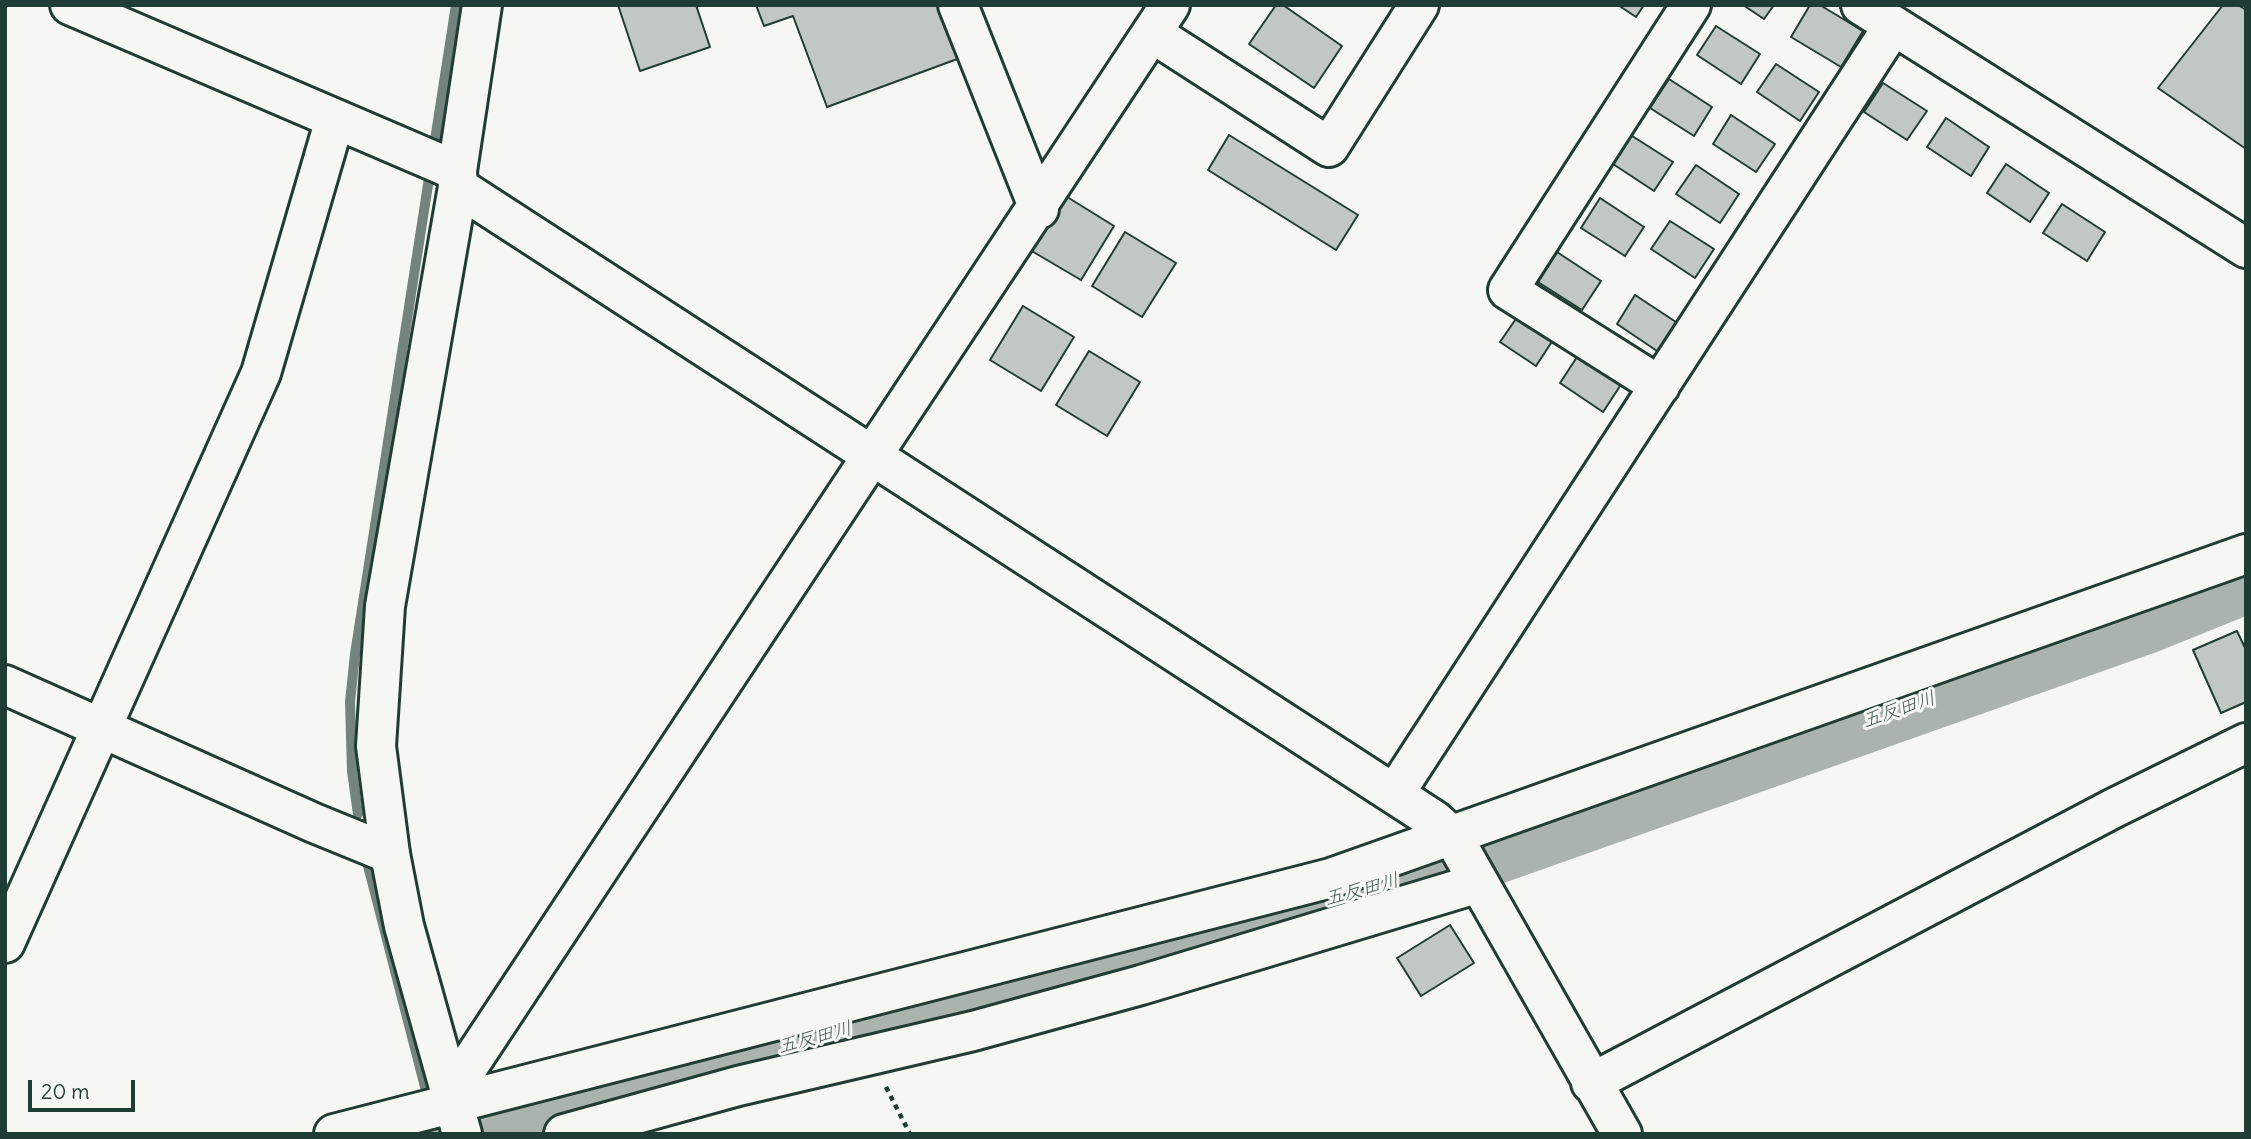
<!DOCTYPE html>
<html>
<head>
<meta charset="utf-8">
<style>
	body { margin:0 }
	#map { position:relative; width:2251px; height:1139px; overflow:hidden; background:#f6f6f2; font-family:Delius,sans-serif }
	canvas { display:block }
	.frame { position:absolute; inset:0; border:7px solid #1f3d34; pointer-events:none }
	.scale { position:absolute; left:28px; top:1080px; width:107px; height:32px; box-sizing:border-box; border:4px solid #1f3d34; border-top:0; padding-left:9px; font-size:21px; line-height:24px; white-space:nowrap; color:#1f3d34; -webkit-text-stroke:5px #f6f6f2; paint-order:stroke }
</style>
</head>
<body>
<div id="map">
<canvas width="2251" height="1139"></canvas>
<div class="frame"></div>
<div class="scale">20 m</div>
</div>
<script>
const context = document.querySelector('canvas').getContext('2d');
context.lineJoin = 'round';
const shape = rows => new Path2D(rows.map(r => 'M' + r).join(''));
function strokePath(path, color, width, dash) { context.strokeStyle = color; context.lineWidth = width; context.lineCap = dash ? 'butt' : 'round'; context.setLineDash(dash || []); context.stroke(path); }
function fillPath(path, color) { context.fillStyle = color; context.fill(path, 'evenodd'); }
function drawText(font, color, halo, rows, align = 'center') {
  context.font = font + ' Delius,"Klee One",sans-serif'; context.lineWidth = 6; context.setLineDash([]); context.textBaseline = 'middle'; context.strokeStyle = halo; context.fillStyle = color; for (const [text, x, y, turn = 0] of rows) {
    context.save(); context.translate(x, y); context.rotate((+turn || 0) * Math.PI / 180); context.textAlign = isNaN(turn) ? turn : align; if (halo) context.strokeText(text, 0, 0); context.fillText(text, 0, 0); context.restore();
  }
}
strokePath(shape([
	[358,814,352,771,350,702,355,654,456,5],
	[366,858,425,1087],
	[436,1128,437,1134]
]), '#72847d', 10);
strokePath(shape([
	[458,1134,1265,920,1477,859,2147,622,2246,582]
]), '#aab3ae', 63);
const building = shape([
	[618,5,696,5,710,47,640,71,618,5],
	[756,5,940,5,960,58,827,107,793,16,764,26,756,5],
	[1276,5,1283,5,1342,46,1314,88,1249,44,1276,5],
	[1618,5,1644,5,1636,17,1618,5],
	[1743,5,1774,5,1764,19,1743,5],
	[1810,5,1820,5,1863,31,1841,67,1791,37,1810,5],
	[2223,5,2238,5,2246,10,2246,149,2158,88,2223,5],
	[1716,26,1760,54,1741,84,1697,55,1716,26],
	[1776,64,1819,92,1800,121,1757,92,1776,64],
	[1669,79,1712,107,1694,136,1650,108,1669,79],
	[1883,83,1927,111,1907,140,1864,112,1883,83],
	[1731,115,1775,144,1756,172,1713,144,1731,115],
	[1946,118,1989,147,1971,176,1927,147,1946,118],
	[1629,134,1673,162,1654,191,1610,162,1629,134],
	[1229,135,1358,215,1336,250,1208,170,1229,135],
	[2006,164,2049,193,2030,222,1987,193,2006,164],
	[1696,165,1739,194,1720,223,1676,194,1696,165],
	[1064,195,1114,226,1081,280,1030,250,1064,195],
	[1600,198,1644,227,1625,256,1581,228,1600,198],
	[2062,204,2105,232,2087,261,2043,233,2062,204],
	[1670,221,1714,249,1695,278,1651,249,1670,221],
	[1125,232,1176,263,1142,317,1092,286,1125,232],
	[1557,252,1601,281,1582,310,1538,282,1557,252],
	[1635,295,1679,324,1660,353,1617,324,1635,295],
	[1023,306,1074,337,1041,391,990,360,1023,306],
	[1520,313,1555,337,1536,366,1500,342,1520,313],
	[1089,351,1140,382,1107,436,1056,405,1089,351],
	[1579,354,1622,383,1603,412,1560,383,1579,354],
	[2237,631,2246,650,2246,702,2221,713,2193,650,2237,631],
	[1450,925,1474,963,1421,996,1397,958,1450,925]
]);
fillPath(building, '#c1c8c3');
strokePath(building, '#1f3d34', 2);
const street = shape([
	[70,5,457,171],
	[958,5,1039,209],
	[1152,33,1329,147,1419,5],
	[458,187,1434,820,1453,837,1622,1134],
	[1660,386,1508,290,1691,5],
	[5,685,314,823,390,854],
	[1395,793,1893,26],
	[5,943,261,373,335,119],
	[1591,1083,2114,808,2246,743],
	[452,1091,1170,5],
	[334,1134,1331,878,2246,554],
	[564,1134,738,1086,973,1031,1141,985,1479,883]
]);
const secondary = shape([
	[1861,5,2246,248],
	[462,1134,404,926,390,854,376,746,385,606,458,187,457,171,482,5]
]);
strokePath(street, '#1f3d34', 44);
strokePath(secondary, '#1f3d34', 44);
strokePath(shape([
	[886,1087,910,1134]
]), '#1f3d34', 4.5, [5, 5]);
strokePath(street, '#f6f6f2', 38);
strokePath(secondary, '#f6f6f2', 38);
drawText('italic 19px', '#425a52', '#f6f6f2', [
	["五反田川",1899,710,-19],
	["五反田川",1362,890,-15],
	["五反田川",815,1038,-15]
]);
</script>
</body>
</html>
